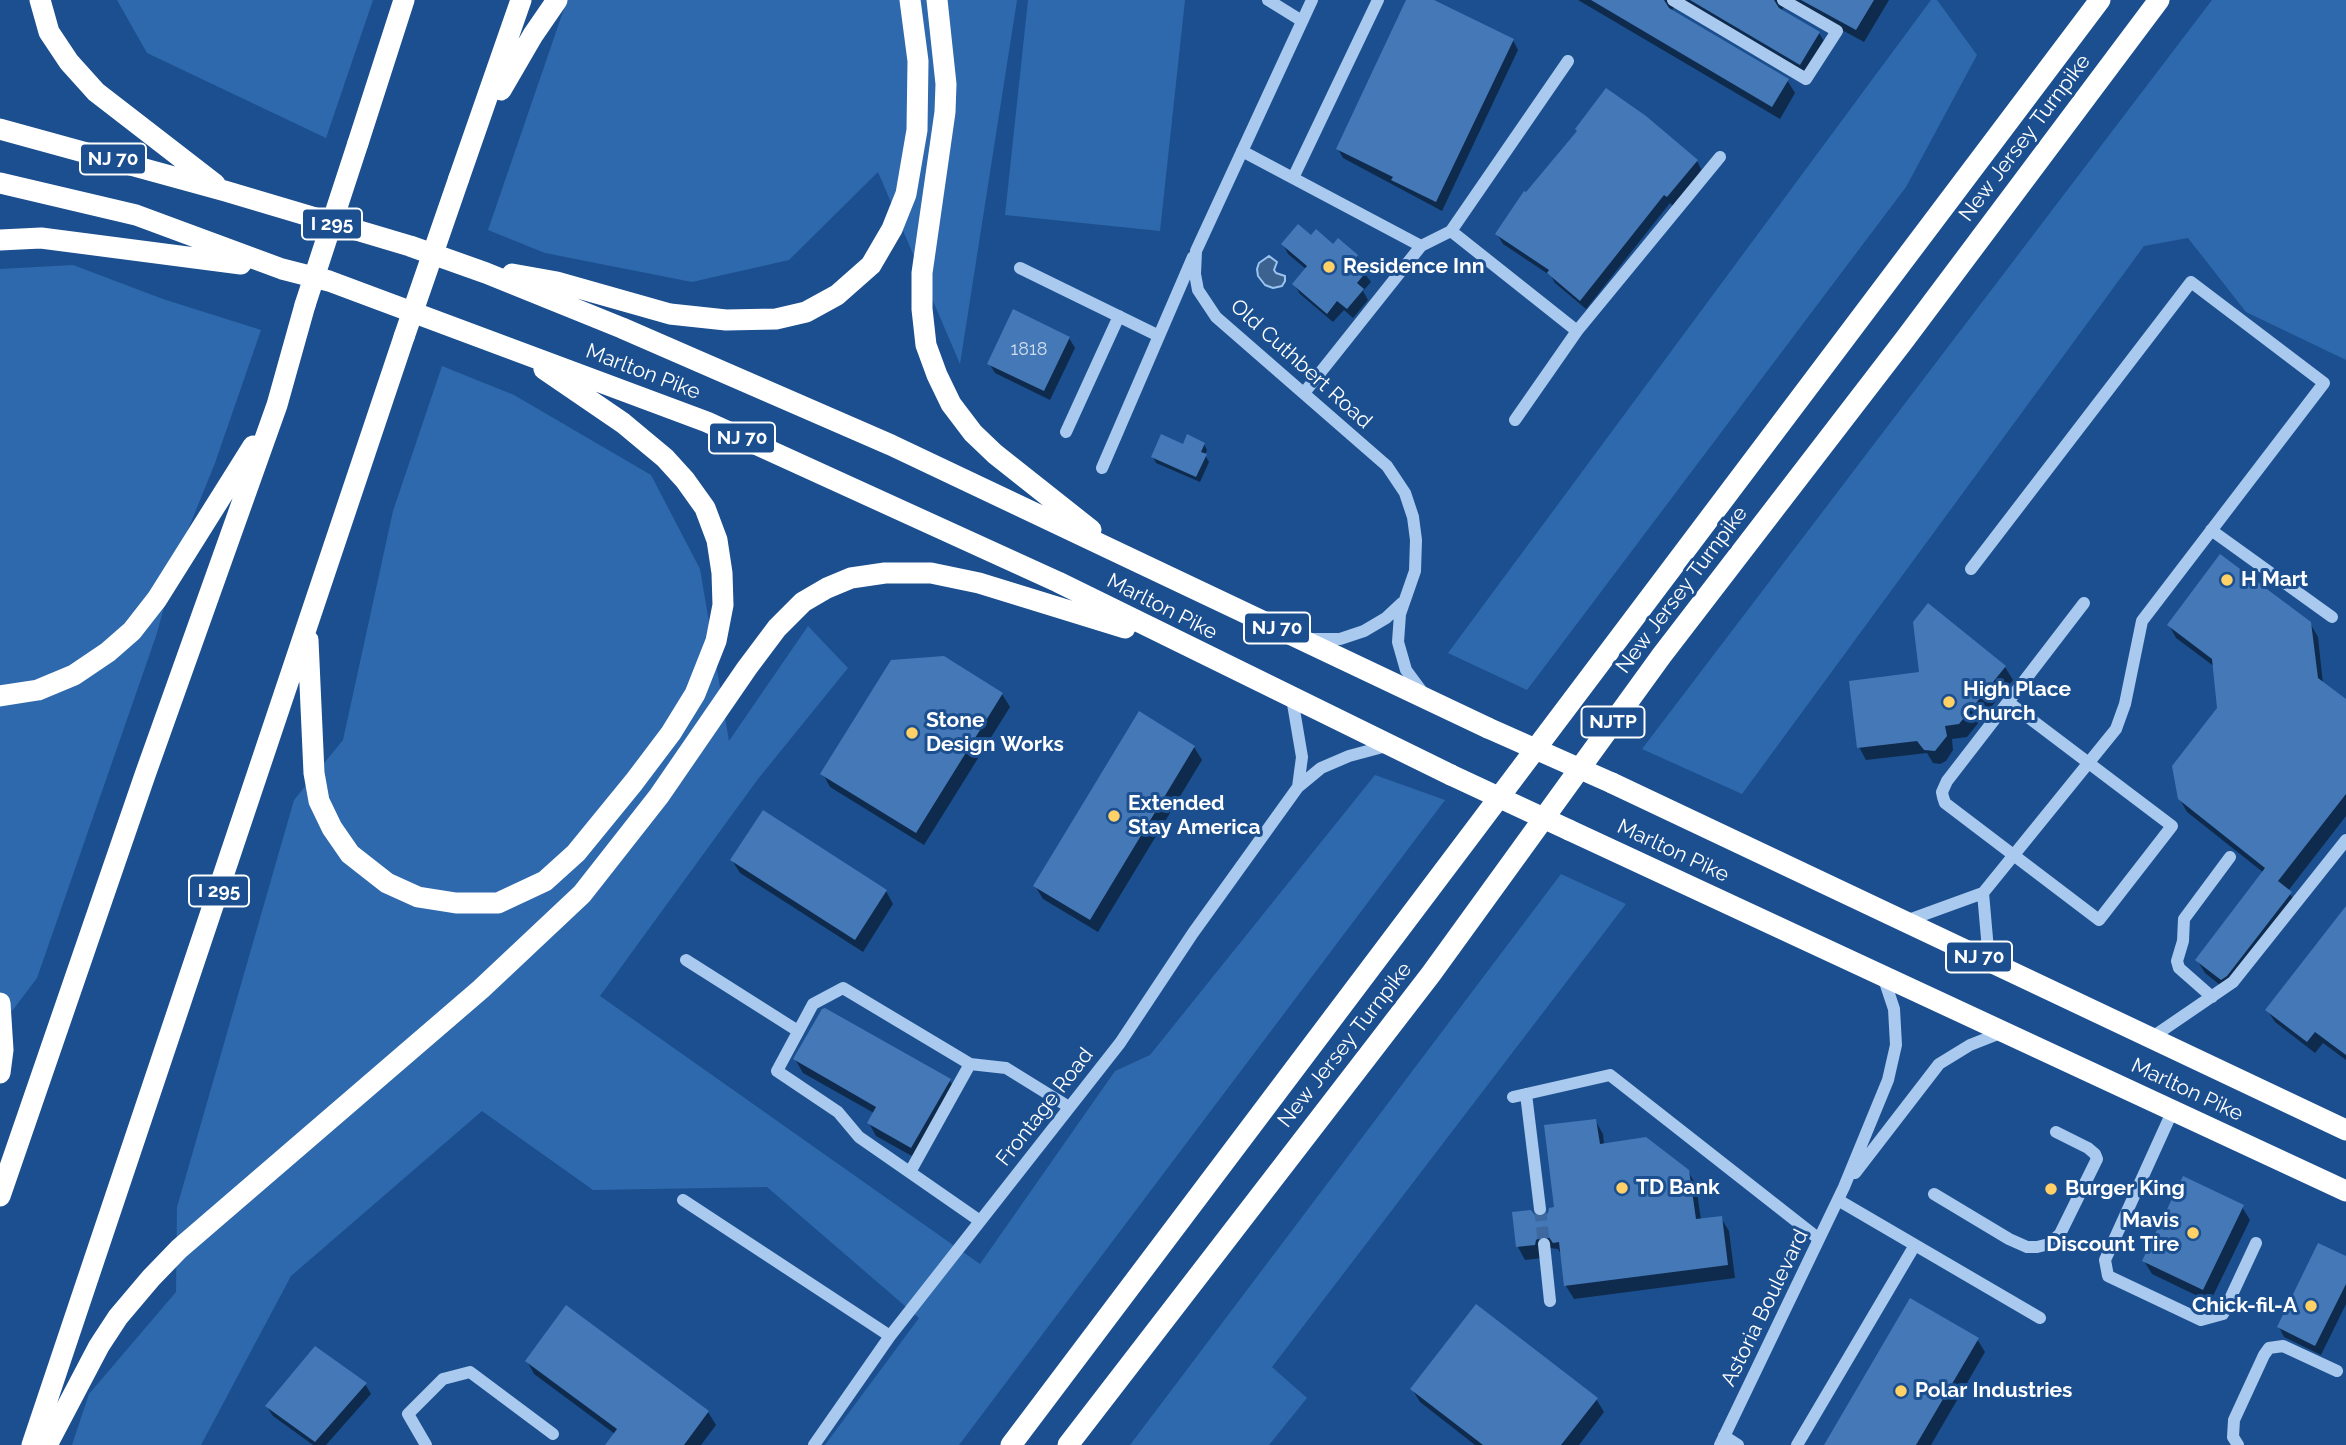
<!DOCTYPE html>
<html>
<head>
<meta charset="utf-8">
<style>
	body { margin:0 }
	canvas { display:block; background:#1b4f8f }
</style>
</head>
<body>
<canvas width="2346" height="1445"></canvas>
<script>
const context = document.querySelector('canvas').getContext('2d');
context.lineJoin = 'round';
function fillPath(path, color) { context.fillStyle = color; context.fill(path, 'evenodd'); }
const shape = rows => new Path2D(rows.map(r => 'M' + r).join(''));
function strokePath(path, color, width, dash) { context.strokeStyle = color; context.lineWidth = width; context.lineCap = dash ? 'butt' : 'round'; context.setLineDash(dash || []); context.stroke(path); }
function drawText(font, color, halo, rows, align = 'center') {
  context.font = font + ' Raleway,sans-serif'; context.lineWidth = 6; context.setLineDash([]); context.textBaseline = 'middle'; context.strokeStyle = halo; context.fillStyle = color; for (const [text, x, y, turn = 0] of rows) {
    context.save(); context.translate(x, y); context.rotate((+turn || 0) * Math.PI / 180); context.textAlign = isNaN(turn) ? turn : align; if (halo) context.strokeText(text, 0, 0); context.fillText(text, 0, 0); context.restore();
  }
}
fillPath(shape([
	[117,0,373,0,326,138,147,53],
	[567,0,1017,0,960,364,878,172,789,260,692,282,545,253,488,230],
	[1028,0,1185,0,1160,231,1005,215],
	[1931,0,1937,0,1977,55,1906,187,1527,690,1448,653],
	[2212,0,2346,0,2346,360,2246,312,2188,238,2144,246,1742,794,1642,749],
	[73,265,163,299,261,330,215,463,181,547,156,636,37,978,0,1027,0,269],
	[442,366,514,395,651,475,700,569,729,741,808,626,848,668,758,779,600,996,980,1264,1115,1071,1150,1055,1375,775,1445,800,959,1445,825,1445,919,1318,767,1187,593,1190,482,1111,291,1276,201,1445,72,1445,89,1394,176,1292,177,1207,294,800,343,740,393,511],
	[1561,874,1626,904,1272,1367,1307,1398,1269,1445,1130,1445]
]), '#2e69ad');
const water = shape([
	[1269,256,1277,262,1274,270,1276,273,1285,276,1285,281,1282,286,1273,288,1265,285,1258,276,1257,269,1259,263,1269,256]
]);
fillPath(water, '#3c6290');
strokePath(water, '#9cc4f0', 2);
fillPath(shape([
	[1408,0,1431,0,1513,40,1518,50,1442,211,1343,158,1338,149],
	[1578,0,1889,0,1864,42,1796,5,1790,4,1783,8,1782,11,1819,33,1827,46,1808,77,1681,4,1673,8,1672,12,1787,80,1795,93,1780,119],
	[1697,161,1702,171,1673,206,1670,203,1586,309,1555,283,1551,276,1503,244,1497,234],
	[1311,237,1333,246,1338,241,1357,257,1363,266,1361,269,1371,282,1363,291,1368,300,1353,318,1344,310,1333,322,1300,294,1294,284,1306,269,1288,254,1283,244],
	[1069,338,1075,348,1050,400,995,373,989,363],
	[1204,444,1207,450,1205,455,1209,462,1200,482,1156,463,1153,457],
	[2310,623,2318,637,2323,684,2346,701,2346,816,2288,891,2298,906,2229,992,2205,973,2197,960,2264,873,2187,812,2179,798,2219,708,2215,667,2176,638,2169,625],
	[2005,667,2013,680,1967,737,1952,739,1953,750,1946,761,1940,764,1933,763,1927,753,1866,760,1859,747,1921,674],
	[1002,694,1010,707,924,845,830,787,823,774],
	[1194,747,1202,760,1098,932,1043,899,1035,886],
	[732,860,886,891,893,904,863,952,740,873],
	[2346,909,2346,1060,2323,1043,2315,1053,2275,1022,2267,1010],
	[795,1059,950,1081,957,1094,919,1160,876,1136,869,1123,874,1113,803,1073],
	[1595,1120,1603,1134,1604,1145,1688,1171,1696,1185,1701,1220,1721,1218,1729,1231,1735,1278,1574,1299,1566,1286,1562,1256,1558,1249,1550,1248,1542,1258,1525,1260,1518,1247,1535,1218,1542,1219,1556,1208],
	[2242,1207,2250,1220,2210,1302,2152,1274,2144,1261],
	[2346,1258,2346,1304,2321,1355,2284,1337,2279,1327],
	[1977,1339,1985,1352,1931,1445,1826,1445],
	[527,1361,708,1412,716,1425,701,1445,607,1445,615,1434,534,1374],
	[365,1384,371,1394,326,1445,313,1445,273,1416,267,1407],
	[1412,1389,1596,1399,1604,1412,1579,1445,1475,1445,1420,1402]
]), '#0007');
fillPath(shape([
	[1406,0,1434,0,1514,39,1436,202,1391,180,1393,177,1336,149],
	[1591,0,1664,0,1669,8,1789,79,1772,107],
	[1690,0,1774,0,1779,8,1820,32,1800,65],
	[1801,0,1874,0,1856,30],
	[1606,88,1646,116,1698,160,1667,197,1664,195,1580,301,1547,273,1549,270,1495,234,1524,191,1526,192,1577,131,1575,129],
	[1298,224,1311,235,1316,229,1333,244,1338,238,1358,255,1354,261,1367,271,1357,283,1364,289,1347,309,1337,301,1327,314,1292,284,1307,266,1281,244],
	[1013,309,1070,337,1044,391,987,364],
	[1161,434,1183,444,1187,434,1205,443,1201,452,1207,454,1196,477,1151,457],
	[2220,554,2311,622,2318,678,2346,699,2346,794,2278,881,2292,892,2227,976,2221,980,2195,960,2265,868,2178,799,2172,766,2217,708,2212,659,2167,625],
	[1928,603,2006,666,1959,724,1945,726,1947,736,1935,751,1924,750,1917,741,1857,748,1849,681,1919,672,1913,622],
	[944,656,1003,693,916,833,820,774,891,660],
	[1139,711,1195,746,1090,920,1033,886],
	[763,810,887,890,855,940,730,860],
	[2346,906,2346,1055,2315,1032,2307,1042,2265,1010],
	[825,1008,951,1079,911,1148,867,1123,876,1107,793,1059,822,1009],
	[1596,1119,1600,1144,1646,1137,1689,1170,1696,1219,1722,1216,1728,1265,1564,1286,1559,1242,1553,1243,1548,1236,1542,1235,1536,1240,1535,1245,1516,1247,1512,1212,1531,1210,1536,1217,1542,1218,1548,1213,1549,1208,1554,1207,1544,1125],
	[2183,1176,2244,1205,2203,1290,2142,1261],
	[2318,1243,2346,1256,2346,1284,2315,1346,2277,1327],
	[1910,1298,1979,1338,1916,1445,1824,1445],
	[1476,1304,1598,1398,1561,1445,1483,1445,1410,1389],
	[566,1305,709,1411,684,1445,605,1445,617,1429,525,1361],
	[315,1346,367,1383,315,1442,265,1406]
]), '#4478b7');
strokePath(shape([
	[1540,1209,1544,1244]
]), '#3d69a0', 12, [12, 6]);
strokePath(shape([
	[1268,0,1302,21],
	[1312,0,1196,251,1195,274,1198,290,1216,317,1387,466,1405,493,1413,517,1416,540,1415,571,1400,614,1398,642,1406,670,1423,693],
	[1673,0,1806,79,1837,31,1783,0],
	[1242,151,1421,246],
	[1293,178,1378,0],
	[1451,231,1577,331,1720,157],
	[1020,268,1159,336],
	[1304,393,1421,246,1451,231,1568,61],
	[1515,420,1577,331],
	[1066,432,1119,316],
	[1102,468,1193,257],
	[2211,530,2332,617],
	[1971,569,2191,282,2324,383,2142,621,2125,704,2116,729,1983,893],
	[1312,639,1340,639,1364,631,1386,618,1402,603],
	[1292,698,1302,757,1298,787],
	[2008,702,2172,826,2099,920,1945,803,1943,797,1942,792,1947,781,2008,702,2084,603],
	[1906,921,1983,893,1989,961],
	[686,960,798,1031],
	[2212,997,2179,968,2177,961,2183,941,2184,919,2230,857],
	[2151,1038,2233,982,2346,840],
	[1526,1094,1540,1209],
	[1513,1097,1610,1075,1819,1239],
	[2173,1110,2105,1260,2108,1276,2201,1320,2223,1314,2256,1243],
	[910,1172,970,1064],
	[1855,1173,1939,1064,1970,1045,2003,1032],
	[1934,1194,2009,1239,2027,1247,2037,1247,2049,1244,2060,1234,2097,1159,2095,1154,2088,1148,2056,1132],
	[683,1200,890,1336],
	[1838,1200,2040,1318],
	[980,1221,859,1137,838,1112,777,1071,813,1004,843,988,970,1064,1006,1068,1069,1107],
	[1544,1244,1550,1301],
	[1724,1436,1738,1445],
	[426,1445,408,1414,443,1379,470,1372,553,1434],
	[814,1445,890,1336,1120,1043,1193,933,1298,787,1321,768,1349,756,1390,745],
	[1720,1445,1844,1187,1888,1080,1896,1045,1894,1009,1883,976],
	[1797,1445,1915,1245],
	[2238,1445,2233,1437,2234,1420,2264,1355,2269,1348,2283,1346,2337,1371]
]), '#a9c9ee', 12);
strokePath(shape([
	[40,0,49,32,69,62,96,92,215,184],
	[937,0,946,84,945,112,922,273,922,309,926,345,937,375,951,404,973,433,995,454,1091,530],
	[501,90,533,35,557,0],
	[0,129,225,191,410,246,486,273,622,328,891,445,1488,728],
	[358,143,404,0],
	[459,178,521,0],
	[0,183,136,215,282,269,329,281,707,422,1058,582,1451,775],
	[0,240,41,238,241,264],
	[512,274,557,282,670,314,726,320,776,319,806,312,837,295,871,265,892,229,906,194,917,130,918,61,910,0],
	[308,640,314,773,319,801,332,828,350,854,387,883,418,897,456,903,498,903,545,881,576,853,634,782,671,733,695,694,716,641,723,605,722,573,717,540,705,508,685,480,665,458,623,423,544,369],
	[0,696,38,690,74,675,108,652,132,631,157,599,253,446],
	[1612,783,2346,1130],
	[1569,830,2346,1191],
	[0,1003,3,1050,0,1073],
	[0,1196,145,775,277,405,305,305],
	[32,1445,404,337],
	[47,1445,99,1346,118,1317,151,1278,179,1249,481,989,582,894,659,796,747,668,777,628,803,602,827,588,851,578,885,573,931,573,979,583,1125,628],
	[1011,1445,2100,0],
	[1068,1445,1431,974,1662,655,1905,339,2159,0]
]), '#fff', 21);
strokePath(shape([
	[305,305,358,143],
	[404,337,459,178],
	[1488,728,1612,783],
	[1451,775,1569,830]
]), '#fff', 21);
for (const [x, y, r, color] of [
	[1329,267,7,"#ffd166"],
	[2227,580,7,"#ffd166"],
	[1949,702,7,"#ffd166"],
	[912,733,7,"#ffd166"],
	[1114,816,7,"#ffd166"],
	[1622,1188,7,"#ffd166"],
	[2051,1189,7,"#ffd166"],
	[2193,1233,7,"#ffd166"],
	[2311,1306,7,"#ffd166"],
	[1901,1391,7,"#ffd166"]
]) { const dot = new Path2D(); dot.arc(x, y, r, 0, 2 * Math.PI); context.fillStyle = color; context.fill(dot); strokePath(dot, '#1b4f8f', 2.5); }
drawText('18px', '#d0dded', null, [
	["1818",1029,350]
]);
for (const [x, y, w] of [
	[113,159,66],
	[332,224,60],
	[742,438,66],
	[1277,628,66],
	[1613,722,63],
	[219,891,60],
	[1979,957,66]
]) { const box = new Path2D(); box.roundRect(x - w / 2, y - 15.5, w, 31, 5); context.fillStyle = '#1b4f8f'; context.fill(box); strokePath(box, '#fff', 2); }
drawText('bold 19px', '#fff', null, [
	["NJ 70",113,159],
	["I 295",332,224],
	["NJ 70",742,438],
	["NJ 70",1277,628],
	["NJTP",1613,722],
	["I 295",219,891],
	["NJ 70",1979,957]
]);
drawText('21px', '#fff', '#1b4f8f', [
	["New Jersey Turnpike",2025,138,-53],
	["Old Cuthbert Road",1301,364,42],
	["Marlton Pike",643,372,21],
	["New Jersey Turnpike",1682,590,-53],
	["Marlton Pike",1162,607,27],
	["Marlton Pike",1673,851,25],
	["New Jersey Turnpike",1345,1045,-52],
	["Marlton Pike",2187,1090,25],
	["Frontage Road",1045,1107,-52],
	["Astoria Boulevard",1765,1308,-64]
]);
drawText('bold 21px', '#fff', '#1b4f8f', [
	["Residence Inn",1343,267],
	["H Mart",2241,580],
	["High Place",1963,690],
	["Church",1963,714],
	["Stone",926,721],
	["Design Works",926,745],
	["Extended",1128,804],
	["Stay America",1128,828],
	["TD Bank",1636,1188],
	["Burger King",2065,1189],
	["Mavis",2179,1221,"right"],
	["Discount Tire",2179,1245,"right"],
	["Chick-fil-A",2297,1306,"right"],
	["Polar Industries",1915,1391]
], 'left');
</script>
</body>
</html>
